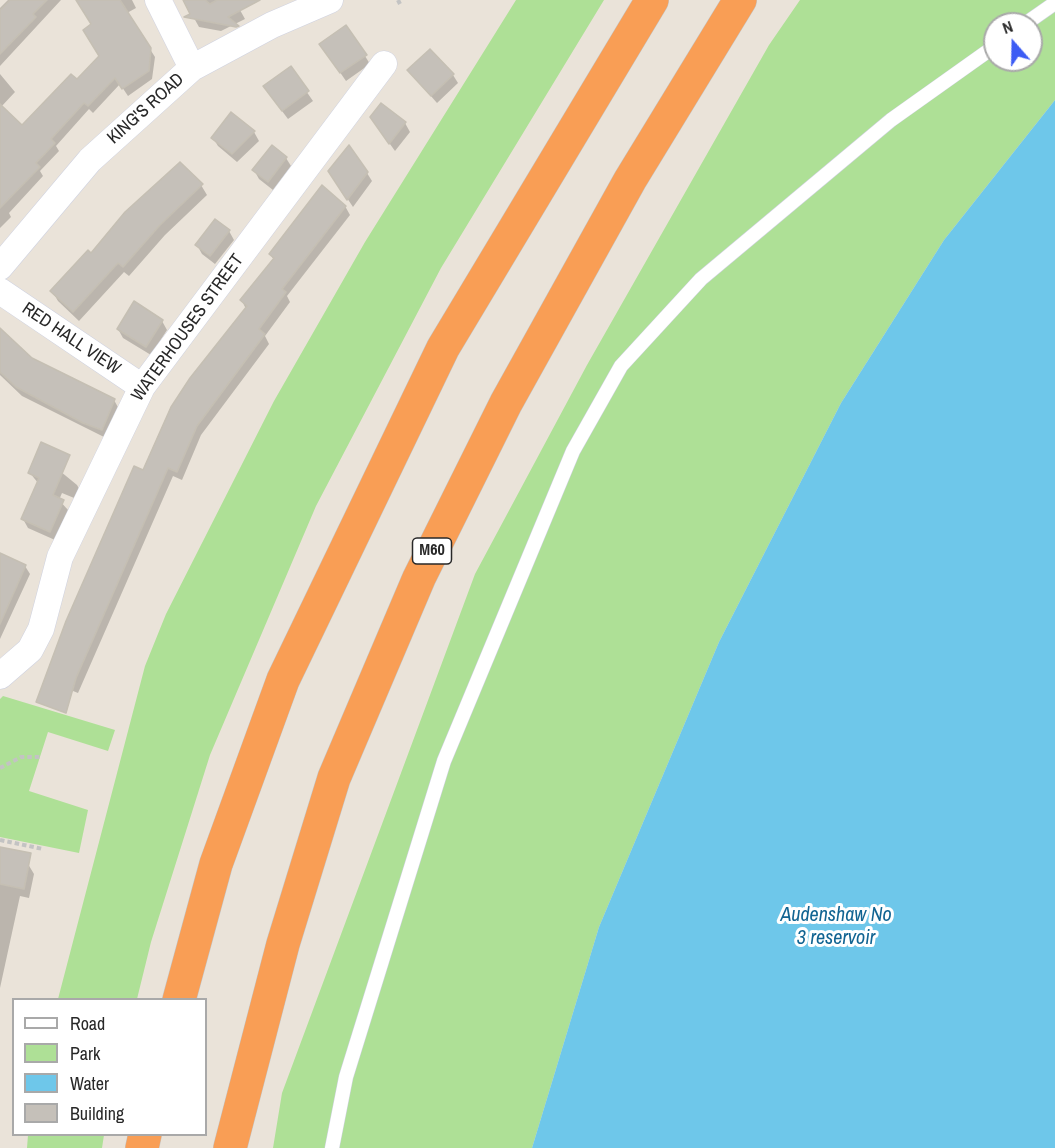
<!DOCTYPE html>
<html>
<head>
<meta charset="utf-8">
<style>
	body { margin:0 }
	#map { position:relative; width:1055px; height:1148px; overflow:hidden; background:#eae3d9; font-family:"Archivo Narrow",sans-serif }
	canvas { display:block }
	.legend { position:absolute; left:12px; top:998px; width:195px; height:138px; box-sizing:border-box; background:#fff; border:2px solid #a9a9a9; margin:0; padding:8px 10px; list-style:none; font-size:18px; color:#282828 }
	.legend li { display:flex; align-items:center; gap:12px; height:30px }
	.legend b { width:30px; border:2px solid #a9a9a9 }
	.north { position:absolute; left:983px; top:12px; width:60px; height:60px; box-sizing:border-box; background:#fff; border:2px solid #a9a9a9; border-radius:50%; rotate:340deg; font-size:16px; font-weight:700; line-height:24px; text-align:center; color:#282828 }
	.north::after { content:''; display:block; margin:auto; width:21px; height:27px; background:#3c5cf4; clip-path:polygon(50% 0,100% 100%,50% 72%,0 100%) }
</style>
</head>
<body>
<div id="map">
<canvas width="1055" height="1148"></canvas>
<ul class="legend">
<li><b style="height:8px;background:#fff"></b>Road</li>
<li><b style="height:16px;background:#aee096"></b>Park</li>
<li><b style="height:16px;background:#6ec7ea"></b>Water</li>
<li><b style="height:16px;background:#c5c0b9"></b>Building</li>
</ul>
<div class="north">N</div>
</div>
<script>
const context = document.querySelector('canvas').getContext('2d');
context.lineJoin = 'round';
function fillPath(path, color) { context.fillStyle = color; context.fill(path, 'evenodd'); }
const shape = rows => new Path2D(rows.map(r => 'M' + r).join(''));
function strokePath(path, color, width, dash) { context.strokeStyle = color; context.lineWidth = width; context.lineCap = dash ? 'butt' : 'round'; context.setLineDash(dash || []); context.stroke(path); }
function drawText(font, color, halo, rows, align = 'center') {
  context.font = font + ' "Archivo Narrow",sans-serif'; context.lineWidth = 6; context.setLineDash([]); context.textBaseline = 'middle'; context.strokeStyle = halo; context.fillStyle = color; for (const [text, x, y, turn = 0] of rows) {
    context.save(); context.translate(x, y); context.rotate((+turn || 0) * Math.PI / 180); context.textAlign = isNaN(turn) ? turn : align; if (halo) context.strokeText(text, 0, 0); context.fillText(text, 0, 0); context.restore();
  }
}
fillPath(shape([
	[516,0,604,0,441,268,316,506,210,755,151,942,137,999,58,999,145,666,166,614,274,401,365,242],
	[800,0,1055,0,1055,100,944,240,841,403,719,642,599,927,532,1148,273,1148,282,1093,475,574,587,365,769,45],
	[995,24,1031,24,1031,60,995,60],
	[3,696,115,730,108,751,48,732,29,791,88,810,79,853,0,837,0,699],
	[28,1135,28,1134,104,1135,102,1148,27,1148]
]), '#aee096');
fillPath(shape([
	[1055,100,1055,1148,532,1148,599,927,719,642,841,403,944,240]
]), '#6ec7ea');
fillPath(shape([
	[8,0,61,0,0,66,0,8],
	[78,0,132,0,136,8,127,13,155,57,152,79,128,96,120,84,93,113,89,109,56,146,59,151,40,171,43,176,9,213,11,217,0,228,0,74,15,92,1,107,22,127,77,81,101,56,93,25],
	[184,0,259,0,240,10,245,19,221,31,199,27],
	[326,52,365,56,370,64,346,81],
	[290,68,313,101,288,119,270,95],
	[409,71,453,75,458,83,437,103],
	[232,114,254,132,259,141,237,162,218,146,213,138],
	[405,123,410,132,395,151,377,126],
	[286,158,291,166,273,190,259,179,254,170],
	[367,173,372,181,353,207,335,180],
	[201,185,207,195,165,235,129,276,124,272,79,321,58,301,52,291,91,255],
	[345,206,350,215,287,296,290,302,265,336,269,344,201,435,182,480,173,476,78,693,53,683,144,472,246,309,242,301,274,260,270,254],
	[229,231,234,240,215,264,202,254,197,245],
	[162,321,167,330,151,355,123,338,118,329],
	[0,339,31,359,114,400,119,409,106,438,22,396,0,375],
	[38,453,77,485,82,494,79,500,62,493,59,500,68,510,55,540,28,528,23,519,38,483,30,473],
	[25,566,30,574,0,639,0,571],
	[0,861,28,864,34,874,29,898,20,896,0,988]
]), '#0003');
const building = shape([
	[10,0,47,0,33,14,36,17,0,54,0,10,10,0],
	[76,0,120,0,151,48,149,71,122,89,115,78,88,106,84,103,51,139,55,143,36,163,40,167,0,208,0,104,22,125,71,74,77,79,99,56,83,30,91,24,76,0],
	[183,0,205,0,210,4,217,0,260,0,228,17,239,26,236,27,184,17,190,14,183,0],
	[346,25,367,55,340,73,319,44,346,25],
	[430,49,454,74,431,96,407,70,430,49],
	[291,66,309,91,282,111,263,86,291,66],
	[381,103,406,122,389,144,370,117,381,103],
	[231,112,255,131,232,154,211,138,231,112],
	[272,145,287,157,268,182,252,170,272,145],
	[349,145,368,172,347,200,328,171,349,145],
	[180,162,203,184,160,225,123,267,118,263,73,312,50,291,88,250,91,253,125,212,180,162],
	[322,185,346,206,282,289,286,292,259,329,265,334,197,426,177,472,168,468,76,678,66,713,36,702,66,621,134,466,143,470,171,407,190,378,247,306,240,300,274,258,269,254,322,185],
	[215,219,230,230,210,256,195,245,215,219],
	[134,301,163,320,146,347,117,329,134,301],
	[0,328,32,358,115,399,102,430,83,423,16,387,0,372,0,328],
	[41,442,70,455,53,495,64,500,50,532,21,519,39,478,28,473,41,442],
	[0,553,26,565,0,624,0,553],
	[0,847,31,853,24,889,0,884,0,847]
]);
fillPath(building, '#c5c0b9');
strokePath(building, '#c5bfb3', 1.5);
const lane = shape([
	[1025,24,1055,3],
	[332,1148,346,1077,444,761,573,451,621,366,701,279,891,120,995,46]
]);
const street = shape([
	[158,0,192,68],
	[0,267,90,160,192,68,272,25,330,0],
	[0,291,142,387],
	[0,676,30,650,41,629,60,557,142,387,384,64]
]);
const highway = shape([
	[179,1000,216,864,283,680,443,348,652,0],
	[142,1148,145,1134],
	[230,1148,283,944,334,778,419,578,506,403,630,180,740,0]
]);
strokePath(lane, '#cfd2e0', 15);
strokePath(street, '#cfd2e0', 27);
strokePath(highway, '#c3c3c3', 34);
strokePath(shape([
	[398,0,400,4],
	[0,768,21,757,40,757],
	[0,840,43,849]
]), '#c3c3c3', 4, [4.5, 3]);
strokePath(lane, '#fff', 14);
strokePath(street, '#fff', 26);
strokePath(highway, '#f99e55', 33);
for (const [x, y, w] of [
	[432,551,39]
]) { const box = new Path2D(); box.roundRect(x - w / 2, y - 13, w, 26, 4.5); context.fillStyle = '#fff'; context.fill(box); strokePath(box, '#282828', 1.5); }
drawText('bold 16px', '#282828', null, [
	["M60",432,551]
]);
drawText('18px', '#282828', '#fff', [
	["KING'S ROAD",146,109,-42],
	["WATERHOUSES STREET",188,328,-54],
	["RED HALL VIEW",71,339,34]
]);
drawText('italic 20px', '#116492', '#fff', [
	["Audenshaw No",836,916],
	["3 reservoir",836,939]
]);
</script>
</body>
</html>
